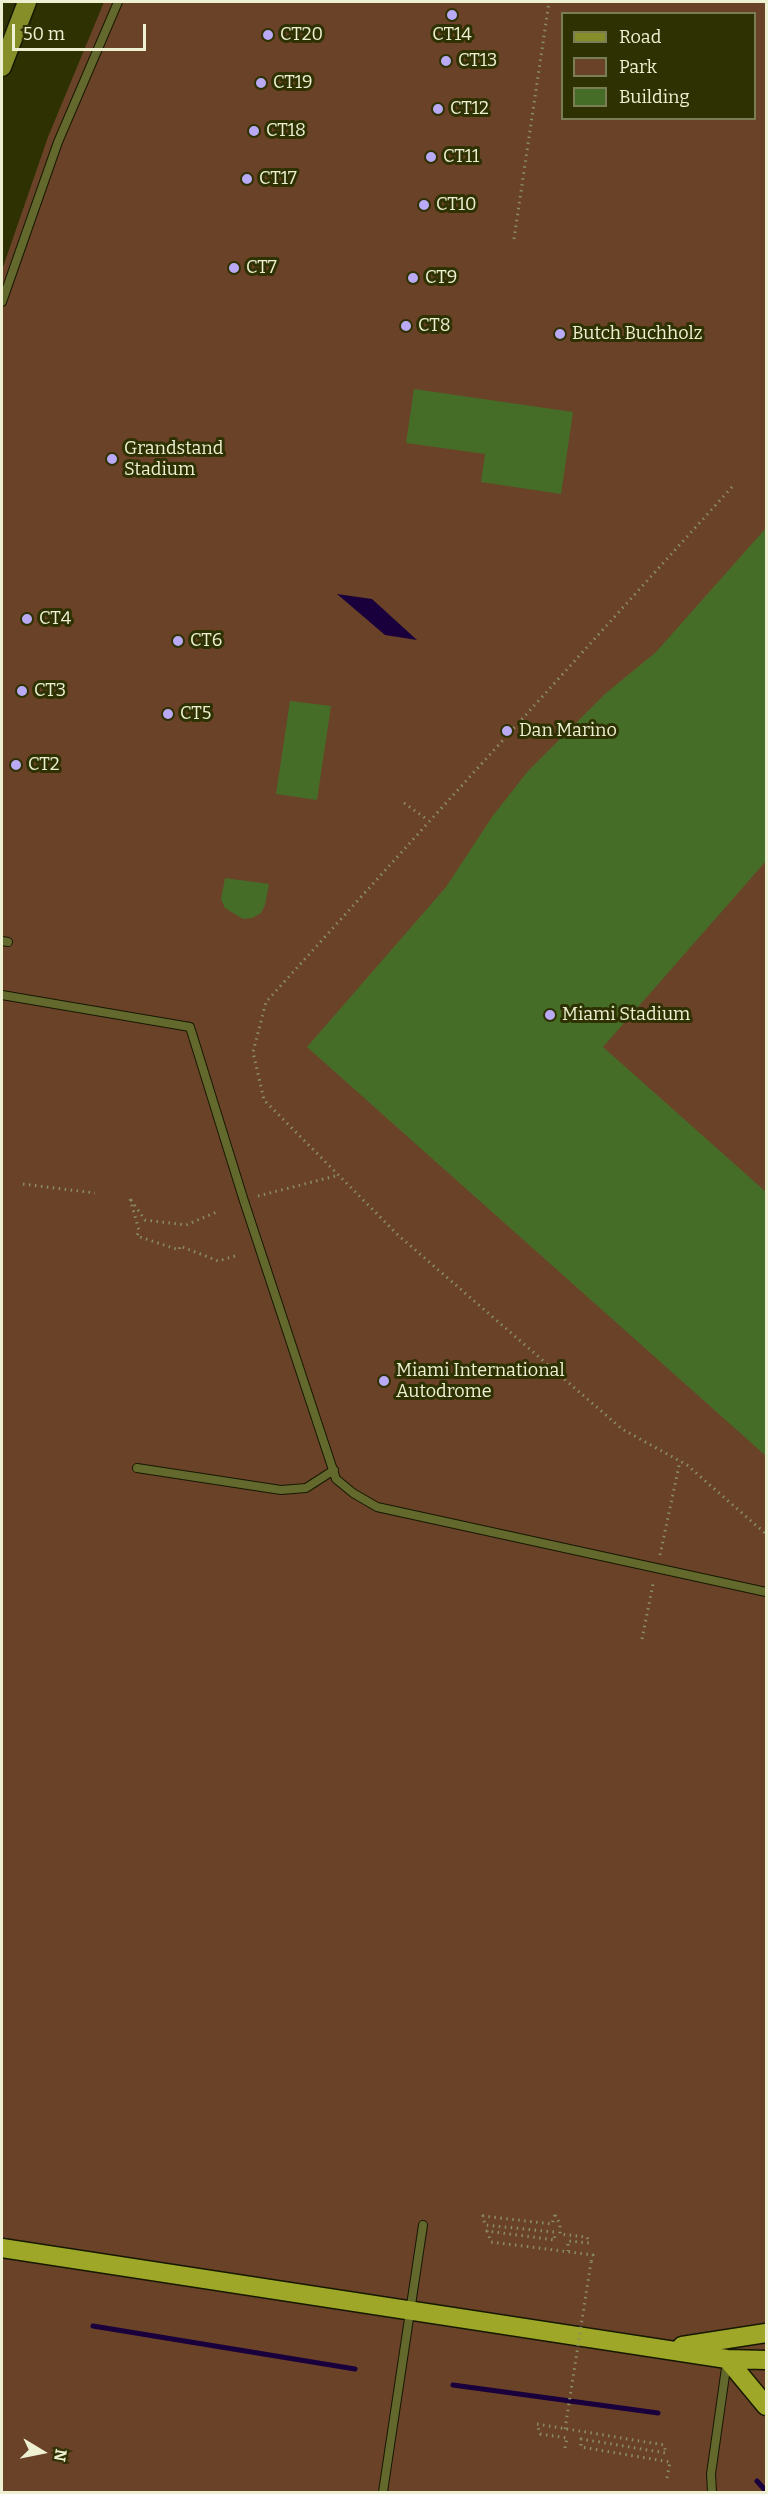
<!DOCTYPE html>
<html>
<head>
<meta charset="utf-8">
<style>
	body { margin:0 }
	#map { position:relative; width:768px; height:2494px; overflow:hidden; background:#2e3101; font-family:Bitter,serif }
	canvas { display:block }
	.frame { position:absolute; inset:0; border:3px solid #edf1d2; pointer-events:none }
	.legend { position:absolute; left:561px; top:12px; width:195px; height:108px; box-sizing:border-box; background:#2e3101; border:2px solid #7a7e55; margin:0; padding:8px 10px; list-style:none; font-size:18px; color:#edf1d2 }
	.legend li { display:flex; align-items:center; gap:12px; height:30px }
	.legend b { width:30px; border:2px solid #7a7e55 }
	.north { position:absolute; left:12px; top:2422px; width:60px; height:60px; -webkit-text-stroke:4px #2e3101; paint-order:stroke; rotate:100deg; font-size:16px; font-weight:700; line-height:24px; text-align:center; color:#edf1d2 }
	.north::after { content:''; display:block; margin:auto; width:21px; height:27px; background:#edf1d2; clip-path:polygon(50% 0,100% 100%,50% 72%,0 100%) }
	.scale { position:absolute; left:12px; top:24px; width:134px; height:27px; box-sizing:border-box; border:3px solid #edf1d2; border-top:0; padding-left:8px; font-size:18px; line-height:21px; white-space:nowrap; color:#edf1d2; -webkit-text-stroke:4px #2e3101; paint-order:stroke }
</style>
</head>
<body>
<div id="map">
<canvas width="768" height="2494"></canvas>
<div class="frame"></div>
<ul class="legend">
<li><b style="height:8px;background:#868e29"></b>Road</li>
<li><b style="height:16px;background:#6a4228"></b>Park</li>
<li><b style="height:16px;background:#466d28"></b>Building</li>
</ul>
<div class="north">N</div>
<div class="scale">50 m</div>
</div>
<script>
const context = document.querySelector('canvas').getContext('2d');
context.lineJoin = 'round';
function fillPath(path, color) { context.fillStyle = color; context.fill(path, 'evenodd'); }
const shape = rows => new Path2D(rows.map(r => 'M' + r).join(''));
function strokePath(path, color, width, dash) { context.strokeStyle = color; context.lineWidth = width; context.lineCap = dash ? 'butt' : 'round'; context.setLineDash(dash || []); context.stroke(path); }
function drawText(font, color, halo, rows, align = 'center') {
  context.font = font + ' Bitter,serif'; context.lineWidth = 6; context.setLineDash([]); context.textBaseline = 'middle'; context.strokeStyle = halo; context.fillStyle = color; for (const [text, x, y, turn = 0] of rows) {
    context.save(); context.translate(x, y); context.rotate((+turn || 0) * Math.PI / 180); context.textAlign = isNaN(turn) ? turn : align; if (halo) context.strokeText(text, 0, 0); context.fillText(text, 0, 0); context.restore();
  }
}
fillPath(shape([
	[104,2,766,2,766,2492,2,2492,2,270,48,137],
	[562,14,754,14,754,118,562,118]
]), '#6a4228');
fillPath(shape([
	[337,594,372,599,417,640,385,635]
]), '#19003c');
strokePath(shape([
	[93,2326,355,2369],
	[453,2385,658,2413],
	[757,2481,766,2491]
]), '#19003c', 5);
fillPath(shape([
	[414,389,573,412,561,494,481,482,485,454,406,443],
	[766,528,766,861,603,1047,766,1192,766,1456,307,1047,446,887,492,817,528,771,605,694,656,652],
	[290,701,331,706,317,800,276,794],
	[225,878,269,884,265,905,261,913,252,918,243,919,225,908,221,899]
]), '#466d28');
const service = shape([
	[2,302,58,142,118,2],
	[2,941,8,942],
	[2,995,190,1027,244,1201,336,1479,353,1493,377,1507,766,1592],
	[137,1468,281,1490,306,1488,334,1470],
	[383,2492,423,2225],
	[712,2492,711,2474,727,2361]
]);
const primary = shape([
	[2,67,27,2]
]);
const motorway = shape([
	[2,2248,727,2359,766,2360],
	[682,2346,766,2333],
	[727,2359,766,2406]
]);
strokePath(service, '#161800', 10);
strokePath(primary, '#161800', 21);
strokePath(motorway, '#161800', 21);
strokePath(shape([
	[514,239,549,2],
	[732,487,266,1002,253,1052,264,1100,398,1235,622,1429,687,1465,766,1534],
	[404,803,428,820],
	[23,1184,95,1193],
	[258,1196,339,1175],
	[130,1199,139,1230,137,1236,179,1250,180,1246,218,1261,235,1256],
	[131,1200,145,1220,186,1225,219,1211],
	[660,1555,680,1461],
	[642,1639,653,1584],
	[555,2215,552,2224,483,2216,485,2225,554,2232,555,2240,487,2231,491,2242,593,2255,591,2262],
	[555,2215,560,2224,560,2234,587,2237,589,2243,568,2241,568,2251],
	[565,2448,567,2438,540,2434,537,2424,664,2445,666,2453,581,2439,581,2447,670,2462,667,2478]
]), '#8a8d66', 3, [1.5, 4.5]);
strokePath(service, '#63682c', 8);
strokePath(primary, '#868e29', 18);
strokePath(motorway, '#9ea727', 18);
strokePath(shape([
	[565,2429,591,2262]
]), '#8a8d66', 3, [1.5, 4.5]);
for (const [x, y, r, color] of [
	[452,15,6,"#baaaf6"],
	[268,35,6,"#baaaf6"],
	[446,61,6,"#baaaf6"],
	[261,83,6,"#baaaf6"],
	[438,109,6,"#baaaf6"],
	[254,131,6,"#baaaf6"],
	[431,157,6,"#baaaf6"],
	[247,179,6,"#baaaf6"],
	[424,205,6,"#baaaf6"],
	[234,268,6,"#baaaf6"],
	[413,278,6,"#baaaf6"],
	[406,326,6,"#baaaf6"],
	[560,334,6,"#baaaf6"],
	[112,459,6,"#baaaf6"],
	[27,619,6,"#baaaf6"],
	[178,641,6,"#baaaf6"],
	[22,691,6,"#baaaf6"],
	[168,714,6,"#baaaf6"],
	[507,731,6,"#baaaf6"],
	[16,765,6,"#baaaf6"],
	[550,1015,6,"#baaaf6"],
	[384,1381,6,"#baaaf6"]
]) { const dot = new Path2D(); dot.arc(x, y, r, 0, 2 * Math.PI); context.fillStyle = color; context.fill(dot); strokePath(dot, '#2e3101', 2); }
drawText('18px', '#edf1d2', '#2e3101', [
	["CT20",280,35],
	["CT14",452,35,"center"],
	["CT13",458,61],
	["CT19",273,83],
	["CT12",450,109],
	["CT18",266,131],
	["CT11",443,157],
	["CT17",259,179],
	["CT10",436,205],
	["CT7",246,268],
	["CT9",425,278],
	["CT8",418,326],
	["Butch Buchholz",572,334],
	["Grandstand",124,449],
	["Stadium",124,470],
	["CT4",39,619],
	["CT6",190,641],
	["CT3",34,691],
	["CT5",180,714],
	["Dan Marino",519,731],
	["CT2",28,765],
	["Miami Stadium",562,1015],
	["Miami International",396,1371],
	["Autodrome",396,1392]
], 'left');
</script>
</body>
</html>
